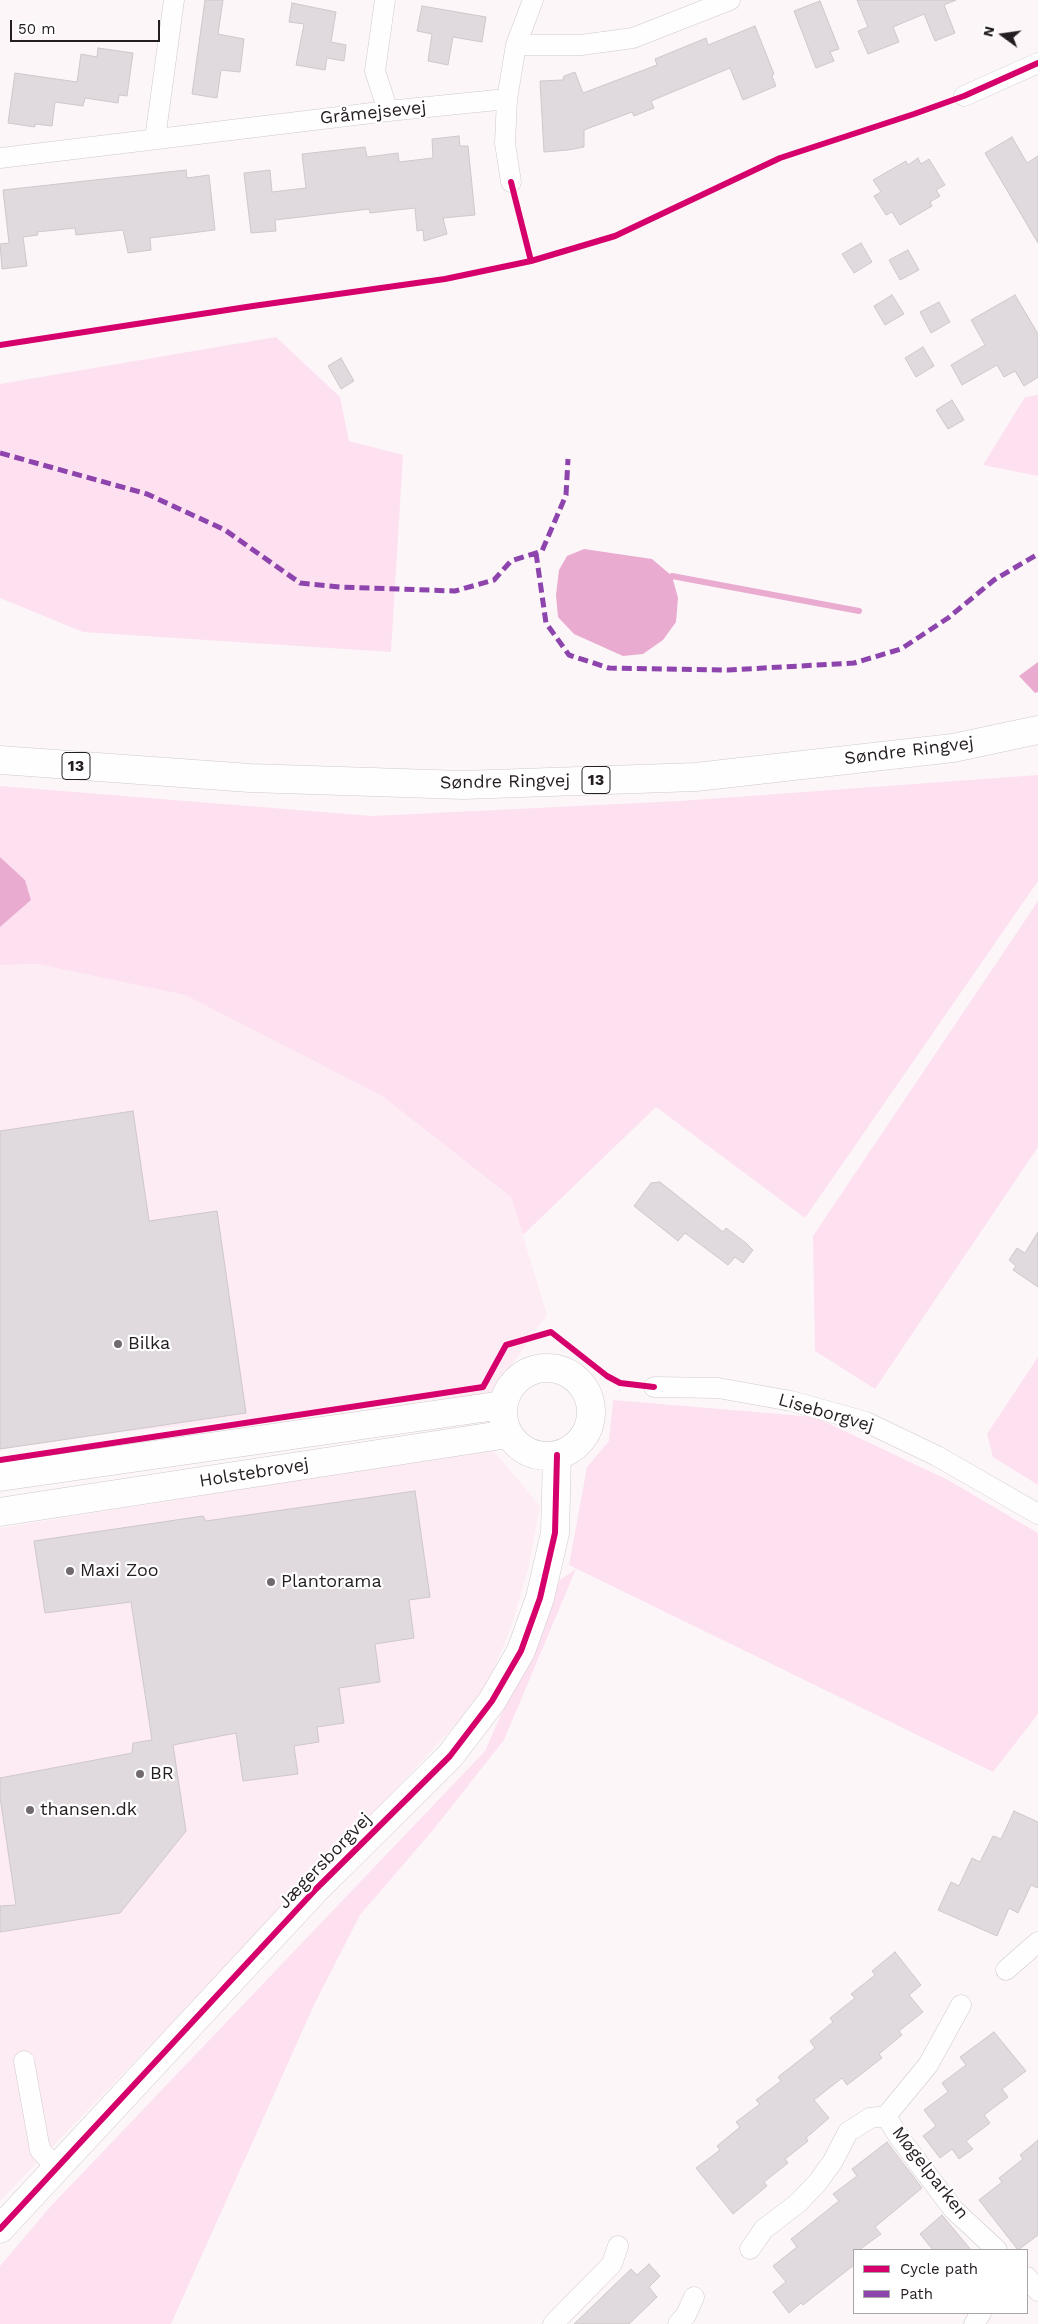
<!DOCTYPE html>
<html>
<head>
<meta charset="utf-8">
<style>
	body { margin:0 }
	#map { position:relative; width:1038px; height:2324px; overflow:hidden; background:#fcf6f9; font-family:"Work Sans",sans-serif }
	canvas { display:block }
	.legend { position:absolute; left:853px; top:2249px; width:175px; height:65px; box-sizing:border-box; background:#fff; border:1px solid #a7a5a6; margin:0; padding:6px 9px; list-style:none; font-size:15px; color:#241d21 }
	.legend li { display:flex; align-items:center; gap:10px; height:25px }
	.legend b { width:25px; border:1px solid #a7a5a6 }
	.north { position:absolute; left:978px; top:10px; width:50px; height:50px; -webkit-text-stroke:4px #fff; paint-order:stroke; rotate:284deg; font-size:14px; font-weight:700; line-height:20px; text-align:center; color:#241d21 }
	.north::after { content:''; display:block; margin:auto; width:18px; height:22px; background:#241d21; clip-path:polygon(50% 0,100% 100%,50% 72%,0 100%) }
	.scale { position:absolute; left:10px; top:20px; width:150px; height:22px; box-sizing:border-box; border:2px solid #241d21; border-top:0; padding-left:6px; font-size:15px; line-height:18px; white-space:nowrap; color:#241d21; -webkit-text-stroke:4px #fff; paint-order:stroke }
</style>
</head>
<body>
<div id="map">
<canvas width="1038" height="2324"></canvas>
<ul class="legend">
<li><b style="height:6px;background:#d6006c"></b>Cycle path</li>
<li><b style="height:6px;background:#8e44ad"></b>Path</li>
</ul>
<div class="north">N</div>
<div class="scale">50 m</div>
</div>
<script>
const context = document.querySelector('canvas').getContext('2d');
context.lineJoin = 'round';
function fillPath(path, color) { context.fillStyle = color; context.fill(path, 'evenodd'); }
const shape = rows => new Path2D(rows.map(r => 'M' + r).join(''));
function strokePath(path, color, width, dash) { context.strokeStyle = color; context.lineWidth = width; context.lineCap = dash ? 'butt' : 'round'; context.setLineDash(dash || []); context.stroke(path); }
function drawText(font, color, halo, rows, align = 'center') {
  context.font = font + ' "Work Sans",sans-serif'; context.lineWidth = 4.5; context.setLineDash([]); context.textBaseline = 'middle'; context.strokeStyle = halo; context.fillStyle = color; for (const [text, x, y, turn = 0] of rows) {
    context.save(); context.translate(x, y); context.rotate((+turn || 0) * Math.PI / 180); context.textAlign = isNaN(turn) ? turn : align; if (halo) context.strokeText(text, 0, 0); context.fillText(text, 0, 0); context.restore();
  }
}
fillPath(shape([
	[37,964,185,995,382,1096,511,1197,547,1315,491,1394,0,1445,0,965],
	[492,1449,540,1506,528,1569,511,1628,483,1695,359,1829,0,2201,0,1528]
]), '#feecf5');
fillPath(shape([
	[276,337,340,397,349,441,403,455,391,652,83,632,0,598,0,384],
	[1038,395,1038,476,983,465,1025,397],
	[1038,775,1038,881,805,1218,656,1107,523,1235,511,1197,382,1096,185,995,37,964,0,965,0,927,31,900,25,880,0,857,0,786,372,816,680,801],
	[1038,901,1038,1147,875,1389,815,1351,813,1236],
	[1038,1357,1038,1485,993,1457,987,1434],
	[613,1400,815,1417,948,1480,1038,1533,1038,1714,993,1772,569,1565,587,1467,609,1441],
	[576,1569,504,1740,433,1830,360,1915,314,2005,171,2324,0,2324,0,2266,51,2206,485,1751,560,1580]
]), '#fde1f0');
fillPath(shape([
	[584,549,652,559,672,576,678,598,676,622,663,640,643,654,623,656,574,634,558,617,556,595,559,570,567,556],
	[1038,662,1038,692,1035,693,1019,676],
	[0,857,25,880,31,900,0,927]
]), '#eaabd0');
strokePath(shape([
	[672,576,859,611]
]), '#eaabd0', 6);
const building = shape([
	[205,0,223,0,218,34,244,39,240,72,221,70,217,98,192,94,205,0],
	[857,0,956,0,944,5,955,33,935,41,924,14,893,27,899,42,868,54,858,31,868,27,857,0],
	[820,1,839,49,830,52,834,61,816,68,794,11,820,1],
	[292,3,336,12,331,42,346,45,344,61,327,58,325,70,296,65,304,24,289,22,292,3],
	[422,6,486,17,482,42,453,37,448,65,428,61,432,34,417,31,422,6],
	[755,26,774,74,772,76,776,86,743,100,730,68,651,101,654,108,634,116,632,112,584,130,584,147,568,150,544,152,540,81,563,80,564,76,575,72,583,93,657,65,655,59,706,38,708,45,755,26],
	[98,48,133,53,127,96,119,95,118,103,85,98,83,106,55,102,52,126,35,124,35,127,8,123,15,73,77,82,81,54,97,57,98,48],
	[459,136,460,146,468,146,475,215,443,218,447,234,424,241,423,230,417,231,415,208,370,213,369,209,275,220,276,231,251,233,244,173,270,170,272,192,306,188,302,154,365,147,367,157,398,153,399,162,433,158,432,139,459,136],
	[1012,137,1027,163,1038,156,1038,243,985,153,1012,137],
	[918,158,921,164,929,159,945,185,936,190,940,196,930,202,932,206,900,225,892,212,886,215,874,196,881,192,873,180,906,161,908,165,918,158],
	[186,170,187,178,209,175,215,230,150,238,151,250,128,253,123,230,76,235,75,228,37,232,38,235,23,237,27,266,2,269,0,244,9,243,3,190,186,170],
	[861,243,872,262,854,273,842,254,861,243],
	[908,250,919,270,900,280,889,260,908,250],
	[892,295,904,314,885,325,874,306,892,295],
	[1015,295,1038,334,1038,377,1024,386,1015,371,1004,377,997,365,962,385,951,365,985,345,971,320,1015,295],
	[939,302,950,322,931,333,920,312,939,302],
	[923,347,934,366,916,377,905,358,923,347],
	[341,358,354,381,341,389,328,366,341,358],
	[952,400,964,420,948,429,936,410,952,400],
	[133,1111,149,1221,217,1211,246,1413,0,1449,0,1131,133,1111],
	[660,1182,723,1232,726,1228,746,1243,753,1250,743,1263,735,1257,728,1265,685,1233,678,1241,634,1206,651,1183,660,1182],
	[1038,1232,1038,1287,1013,1270,1016,1266,1009,1260,1017,1248,1025,1253,1038,1232],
	[415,1491,430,1597,409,1600,414,1638,375,1644,380,1682,339,1688,344,1723,317,1727,319,1742,294,1746,298,1774,243,1781,236,1733,173,1745,186,1831,120,1913,0,1932,0,1906,16,1905,0,1797,0,1778,132,1753,133,1743,152,1740,131,1602,45,1613,34,1541,203,1516,206,1521,415,1491],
	[1014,1811,1038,1822,1038,1888,1031,1885,1018,1913,1009,1908,997,1936,938,1910,951,1882,959,1886,972,1858,980,1862,993,1836,1001,1839,1014,1811],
	[895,1952,921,1985,909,1995,923,2012,899,2031,902,2035,879,2054,882,2058,847,2085,842,2078,814,2100,829,2118,806,2138,808,2141,785,2159,788,2163,764,2182,767,2186,733,2214,696,2168,720,2150,717,2146,740,2127,736,2122,760,2104,756,2100,781,2081,778,2077,815,2048,810,2041,833,2022,830,2018,855,1998,851,1994,875,1975,872,1971,895,1952],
	[994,2032,1026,2071,1002,2089,1008,2097,984,2115,990,2123,966,2141,973,2149,959,2159,952,2149,940,2158,923,2136,936,2126,924,2110,948,2092,942,2083,966,2065,960,2057,994,2032],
	[1038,2140,1038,2235,1018,2250,979,2200,1002,2182,999,2178,1023,2159,1020,2155,1038,2140],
	[887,2142,922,2188,875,2227,881,2234,859,2250,854,2250,854,2265,803,2305,801,2303,789,2313,773,2292,786,2282,773,2266,797,2247,791,2239,839,2201,833,2194,857,2176,852,2169,887,2142],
	[942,2215,971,2250,933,2250,920,2234,942,2215],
	[649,2264,660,2276,649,2287,657,2297,629,2324,574,2324,631,2269,637,2275,649,2264]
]);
fillPath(building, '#e0d9dd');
strokePath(building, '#cec8cb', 1);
const street = shape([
	[385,0,375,71,388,111],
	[516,45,581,45,633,38,730,0],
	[964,96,1038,63],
	[507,99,516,45,533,0],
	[155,139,174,0],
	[0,158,388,111,507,99,505,143,511,182],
	[654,1387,718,1388,791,1401,866,1422,937,1456,1038,1514],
	[1006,1970,1038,1942],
	[24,2061,40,2150,58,2169],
	[886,2116,899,2137,953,2209,997,2250],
	[750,2249,764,2229,798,2203,818,2182,833,2161,848,2132,870,2118,886,2116,928,2065,961,2005],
	[1027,2277,1038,2291],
	[553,2324,612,2264,618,2246],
	[678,2324,686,2315,694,2297],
	[974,2324,981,2313]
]);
const secondary = shape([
	'503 1412a44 44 0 1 1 88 0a44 44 0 1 1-88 0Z',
	[0,1477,503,1405],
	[0,1512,508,1434],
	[0,2229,316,1889,450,1756,492,1701,521,1651,540,1598,555,1533,557,1455]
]);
const primary = shape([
	[0,760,250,778,463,785,696,777,953,748,1038,730]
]);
strokePath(street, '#cfc9cc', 21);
strokePath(secondary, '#cfc9cc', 29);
strokePath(primary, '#cfc9cc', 29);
strokePath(street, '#fffefe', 20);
strokePath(secondary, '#fffefe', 28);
strokePath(primary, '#fffefe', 28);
strokePath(shape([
	[0,453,147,494,225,530,300,583,340,587,455,591,494,580,511,561,542,551,566,495,568,459],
	[536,553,546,623,569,655,609,668,728,670,854,663,901,649,948,618,994,580,1038,554]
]), '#8e44ad', 5, [10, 5]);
strokePath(shape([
	[511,182,531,261],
	[0,345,253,306,445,279,531,261,615,236,780,158,914,114,964,96,1038,63],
	[0,1460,483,1387,506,1345,551,1332,607,1376,620,1383,654,1387],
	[0,2229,316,1889,450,1756,492,1701,521,1651,540,1598,555,1533,557,1455]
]), '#d6006c', 6);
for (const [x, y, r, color] of [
	[118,1344,5,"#70696d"],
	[70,1571,5,"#70696d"],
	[271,1582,5,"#70696d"],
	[140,1774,5,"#70696d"],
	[30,1810,5,"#70696d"]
]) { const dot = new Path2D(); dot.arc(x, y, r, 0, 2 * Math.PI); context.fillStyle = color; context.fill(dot); strokePath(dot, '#fff', 2); }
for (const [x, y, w] of [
	[76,766,28],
	[596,780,28]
]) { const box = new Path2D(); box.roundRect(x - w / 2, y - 13.5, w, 27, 4); context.fillStyle = '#fff'; context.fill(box); strokePath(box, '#241d21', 1); }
drawText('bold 16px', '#241d21', null, [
	["13",76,766],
	["13",596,780]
]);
drawText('18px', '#241d21', '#fff', [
	["Gråmejsevej",373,113,-6],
	["Søndre Ringvej",909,751,-7],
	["Søndre Ringvej",505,782,-1],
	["Liseborgvej",826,1413,16],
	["Holstebrovej",254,1473,-9],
	["Jægersborgvej",325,1861,-46],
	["Møgelparken",930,2173,52]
]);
drawText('18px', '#241d21', '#fff', [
	["Bilka",128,1344],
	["Maxi Zoo",80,1571],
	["Plantorama",281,1582],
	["BR",150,1774],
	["thansen.dk",40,1810]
], 'left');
</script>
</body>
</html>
